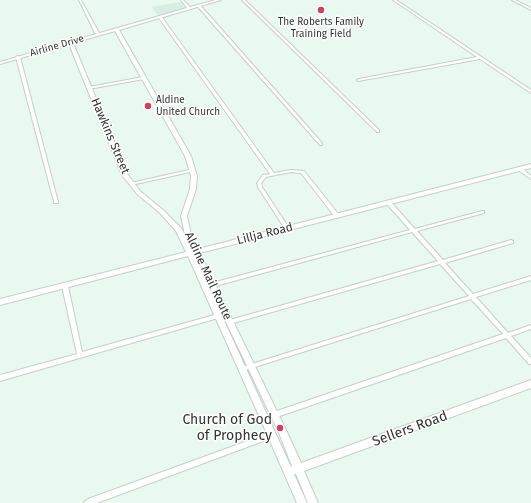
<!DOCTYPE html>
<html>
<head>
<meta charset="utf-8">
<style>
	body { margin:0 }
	canvas { display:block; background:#e9f8f1 }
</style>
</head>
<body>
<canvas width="531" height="503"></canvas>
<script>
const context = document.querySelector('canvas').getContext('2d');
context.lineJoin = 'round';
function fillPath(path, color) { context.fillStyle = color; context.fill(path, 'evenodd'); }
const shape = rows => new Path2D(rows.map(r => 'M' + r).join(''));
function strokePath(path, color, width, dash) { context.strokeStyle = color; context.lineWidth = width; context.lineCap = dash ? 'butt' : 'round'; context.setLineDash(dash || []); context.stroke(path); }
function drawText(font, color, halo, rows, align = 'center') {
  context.font = font + ' "Fira Sans",sans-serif'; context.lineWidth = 3; context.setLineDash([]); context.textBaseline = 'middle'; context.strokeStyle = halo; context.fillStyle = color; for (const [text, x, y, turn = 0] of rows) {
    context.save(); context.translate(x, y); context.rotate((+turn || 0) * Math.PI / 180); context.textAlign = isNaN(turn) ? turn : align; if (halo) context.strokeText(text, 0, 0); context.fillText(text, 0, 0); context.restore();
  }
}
fillPath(shape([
	[181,2,186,8,158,15,152,7]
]), '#d8eee3');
const street = shape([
	[79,0,81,0,99,33,98,34,95,33,79,0],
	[181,0,183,0,190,7,190,9,188,9,181,0],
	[242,0,245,0,379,130,379,132,377,132,242,0],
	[393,0,396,0,531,90,531,93,480,59,358,81,357,80,359,79,477,57,393,0],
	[512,0,515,0,531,8,531,10,512,0],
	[198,5,200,5,322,143,322,145,320,145,198,7,198,5],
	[159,16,161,16,274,173,291,170,304,171,339,215,339,217,335,217,301,173,291,172,266,177,261,183,262,187,289,228,287,230,285,229,258,187,257,183,263,175,270,174,159,18,159,16],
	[17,56,20,57,58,202,58,203,54,203,54,202,16,57,17,56],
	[143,77,144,77,144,79,89,89,87,88,89,87,143,77],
	[518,168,522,168,531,176,531,179,518,170,518,168],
	[193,169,195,170,195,171,131,185,129,184,131,183,193,169],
	[386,201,390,201,415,229,482,211,484,211,484,213,417,231,443,260,511,240,513,241,513,243,445,263,473,294,531,276,531,280,476,297,508,333,531,325,531,329,511,336,531,358,531,364,529,364,506,338,274,418,272,417,271,415,272,413,274,412,503,334,471,299,242,371,240,371,239,369,240,367,242,367,469,296,440,264,230,324,228,324,227,322,228,320,230,320,438,261,412,232,212,287,210,286,209,285,210,284,212,283,410,230,386,203,386,201],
	[65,284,67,285,68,286,82,352,218,314,220,315,221,316,220,317,218,318,0,381,0,375,77,354,62,286,63,285,65,284],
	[272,432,274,433,275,435,274,437,97,503,84,503,85,501,88,499,272,432]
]);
const secondary = shape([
	[215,0,221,0,119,30,191,156,197,176,196,189,187,216,191,235,198,249,531,164,531,168,200,253,286,430,301,463,531,380,531,388,304,471,318,503,308,503,296,474,294,474,307,503,297,503,260,418,188,256,0,305,0,299,186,252,176,231,159,212,137,194,122,175,69,44,0,64,0,62,68,42,68,40,72,41,215,0],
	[115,31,185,156,191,176,190,189,181,216,185,235,181,228,163,210,141,192,128,175,73,43,115,31],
	[194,255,279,433,292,466,291,467,194,255]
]);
strokePath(street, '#c2d0c9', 2);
strokePath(secondary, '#c2d0c9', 2);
fillPath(street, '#fff');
fillPath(secondary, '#fff');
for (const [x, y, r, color] of [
	[321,10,4,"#d0405b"],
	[148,106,4,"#d0405b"],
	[280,428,4,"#d0405b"]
]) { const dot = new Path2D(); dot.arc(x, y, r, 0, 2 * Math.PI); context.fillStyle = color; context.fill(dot); strokePath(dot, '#fff', 1.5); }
drawText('10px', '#303532', '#fff', [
	["The Roberts Family",321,22],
	["Training Field",321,34],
	["Aldine",156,100,"left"],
	["United Church",156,112,"left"]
]);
drawText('10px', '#303532', '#fff', [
	["Airline Drive",57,46,-16]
]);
drawText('12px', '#303532', '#fff', [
	["Hawkins Street",110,136,67],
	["Lillja Road",265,234,-14],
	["Aldine Mail Route",208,276,65]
]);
drawText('14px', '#303532', '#fff', [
	["Church of God",272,420],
	["of Prophecy",272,436]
], 'right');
drawText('14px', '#303532', '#fff', [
	["Sellers Road",410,429,-20]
]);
</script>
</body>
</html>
